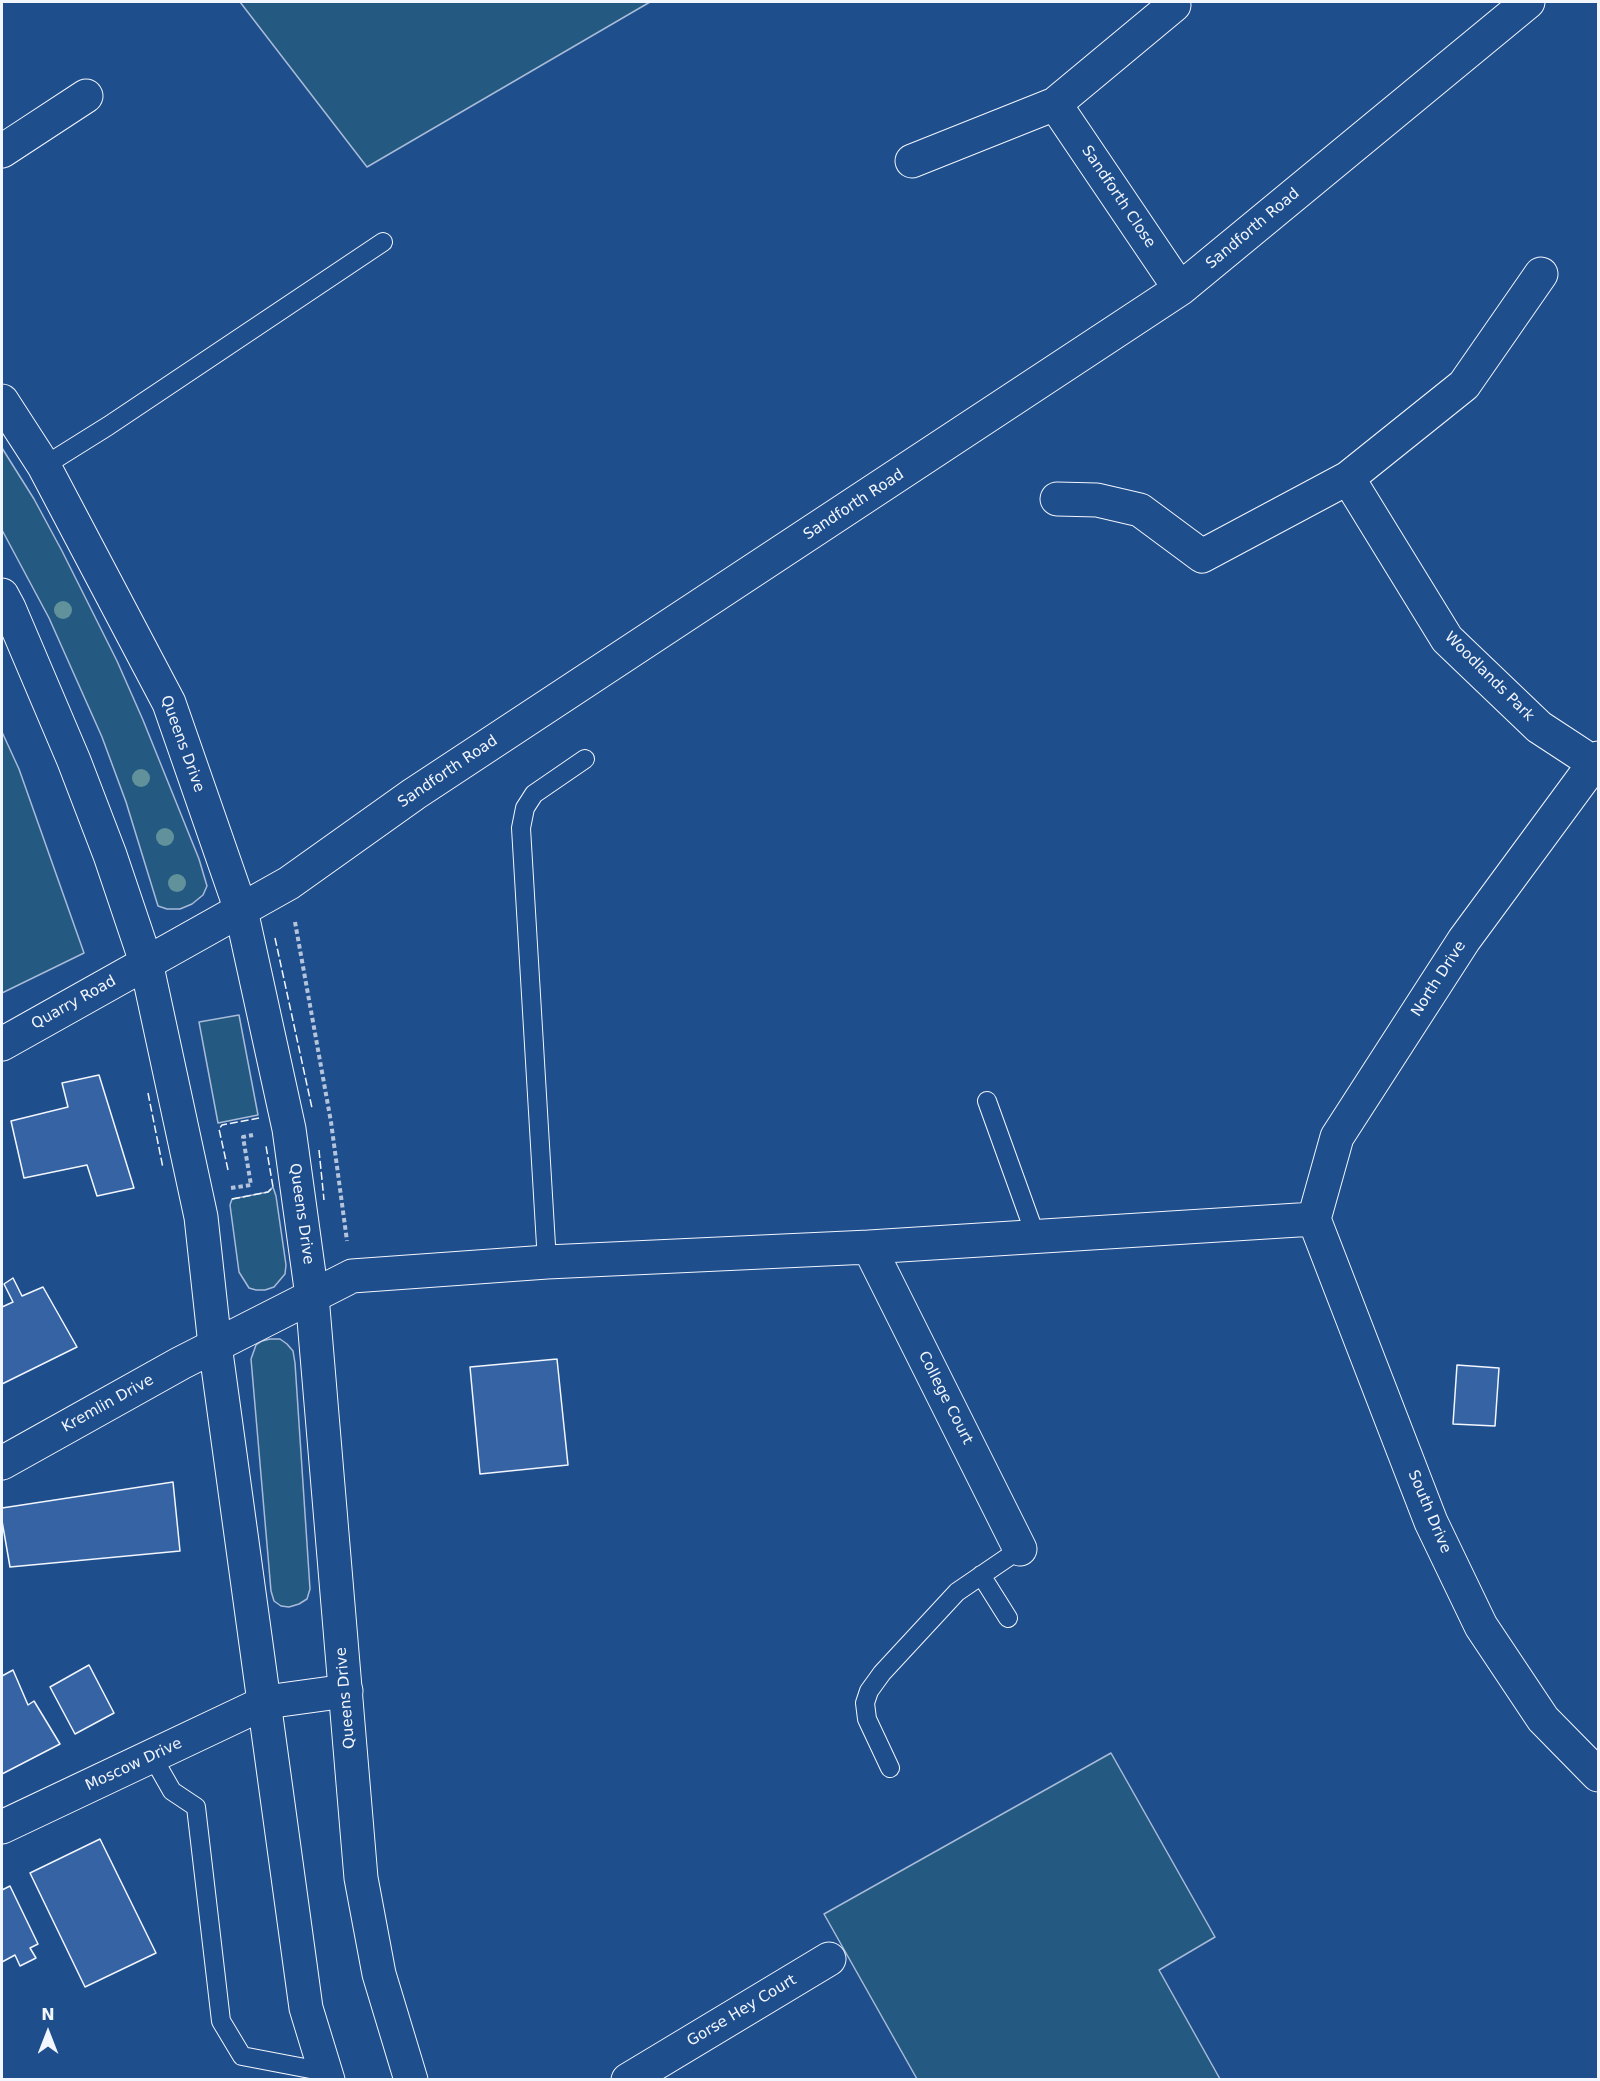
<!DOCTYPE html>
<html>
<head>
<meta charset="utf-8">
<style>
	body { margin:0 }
	#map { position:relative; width:1600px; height:2081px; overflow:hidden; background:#1f4e8c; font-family:"DejaVu Sans",sans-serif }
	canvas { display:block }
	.frame { position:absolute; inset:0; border:3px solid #f2f6ff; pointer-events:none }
	.north { position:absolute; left:18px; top:2003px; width:60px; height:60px; -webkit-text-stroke:4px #1f4e8c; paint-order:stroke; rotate:0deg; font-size:16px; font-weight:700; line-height:24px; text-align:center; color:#f2f6ff }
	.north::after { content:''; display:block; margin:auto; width:21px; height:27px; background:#f2f6ff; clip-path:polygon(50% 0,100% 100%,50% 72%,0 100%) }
</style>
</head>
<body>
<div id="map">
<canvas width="1600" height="2081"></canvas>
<div class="frame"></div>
<div class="north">N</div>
</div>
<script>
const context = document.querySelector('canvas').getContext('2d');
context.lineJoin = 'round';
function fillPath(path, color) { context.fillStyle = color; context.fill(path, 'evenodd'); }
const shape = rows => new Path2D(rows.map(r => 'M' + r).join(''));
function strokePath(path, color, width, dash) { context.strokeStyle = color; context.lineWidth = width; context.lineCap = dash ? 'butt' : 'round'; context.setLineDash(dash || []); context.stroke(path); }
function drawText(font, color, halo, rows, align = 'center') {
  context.font = font + ' "DejaVu Sans",sans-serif'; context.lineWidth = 4.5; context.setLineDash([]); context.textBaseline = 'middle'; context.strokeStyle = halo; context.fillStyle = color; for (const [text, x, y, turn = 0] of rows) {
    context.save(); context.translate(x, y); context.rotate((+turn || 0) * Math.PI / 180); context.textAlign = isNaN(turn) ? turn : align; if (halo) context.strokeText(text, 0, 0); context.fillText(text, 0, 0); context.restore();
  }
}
const green = shape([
	[240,2,650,2,367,167,240,2],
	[2,448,34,499,62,551,117,661,143,720,199,859,207,886,203,895,192,904,180,909,167,909,158,906,126,802,102,737,49,618,2,530,2,448],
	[2,732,19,769,84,953,2,993,2,732],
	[239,1015,258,1115,218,1123,199,1022,239,1015],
	[273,1187,276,1196,286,1265,285,1274,274,1287,265,1290,256,1290,249,1288,239,1272,230,1205,232,1199,268,1192,273,1187],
	[270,1339,280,1339,287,1344,293,1351,295,1363,310,1589,307,1599,299,1604,289,1607,281,1606,274,1601,271,1591,251,1359,256,1345,262,1341,270,1339],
	[1111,1753,1215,1937,1159,1970,1220,2079,917,2079,824,1914,1111,1753]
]);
fillPath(green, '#245a82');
strokePath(green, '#a8bbd7', 1.5);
const building = shape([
	[99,1075,134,1188,97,1196,87,1165,24,1178,11,1121,68,1107,62,1083,99,1075],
	[13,1278,22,1296,43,1287,77,1347,2,1384,2,1307,13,1302,4,1284,13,1278],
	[557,1359,568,1465,480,1474,470,1367,557,1359],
	[1457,1365,1499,1368,1495,1426,1453,1424,1457,1365],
	[173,1482,180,1551,10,1567,2,1521,2,1508,173,1482],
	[89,1665,114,1713,75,1734,50,1687,89,1665],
	[13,1670,28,1705,34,1701,60,1744,2,1774,2,1676,13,1670],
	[100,1839,156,1953,85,1987,30,1873,100,1839],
	[10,1886,38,1944,30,1948,36,1958,20,1966,15,1955,2,1962,2,1890,10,1886]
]);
fillPath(building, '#3563a3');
strokePath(building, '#f2f6ff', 1.5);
const lane = shape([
	[44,466,108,426,383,242],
	[987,1101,1036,1237],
	[547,1262,521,828,525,808,534,794,585,759],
	[981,1575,1008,1618],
	[152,1756,172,1791,196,1807,221,2021,242,2056,326,2072],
	[890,1768,867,1719,865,1703,869,1691,882,1673,957,1592,1020,1549]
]);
const street = shape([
	[1055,104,1180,289],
	[2,151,86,96],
	[912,161,1055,104,1174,5],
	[1348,478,1447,639,1539,727,1594,763],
	[1057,499,1097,500,1140,510,1202,556,1348,478,1464,385,1541,274],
	[2,1044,289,883,414,794,1180,289,1528,2],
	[1314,1219,1431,1522,1481,1626,1543,1719,1598,1775],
	[1314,1219,1337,1137,1464,940,1598,758],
	[869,1247,1020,1549],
	[2,1463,181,1363,352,1276,547,1262,869,1247,1314,1219],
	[2,1827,266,1702,346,1691],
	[628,2080,829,1959]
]);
const highway = shape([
	[2,401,44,466,169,703,241,910,289,1129,312,1296,361,1878,379,1974,411,2080],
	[2,595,9,608,74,761,110,855,146,962,201,1217,215,1345,306,2008,328,2080]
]);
strokePath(lane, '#f2f6ff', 20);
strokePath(street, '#f2f6ff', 35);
strokePath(highway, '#f2f6ff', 35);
strokePath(shape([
	[295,922,331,1122,347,1241],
	[231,1188,251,1185,243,1137,253,1135]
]), '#b3c4dc', 4, [4.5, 3]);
strokePath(lane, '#1f4e8c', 18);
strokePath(street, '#1f4e8c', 33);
strokePath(highway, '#1f4e8c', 33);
strokePath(shape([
	[275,938,312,1108],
	[148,1093,163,1168],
	[319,1150,324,1200],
	[228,1170,219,1129,222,1125,259,1118],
	[232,1199,268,1192,273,1187,266,1146]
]), '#f2f6ff', 1.5, [8, 3]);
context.fillStyle = '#61919a';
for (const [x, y] of [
	[63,610],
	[141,778],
	[165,837],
	[177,883]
]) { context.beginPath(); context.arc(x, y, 9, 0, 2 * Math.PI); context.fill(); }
drawText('15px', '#f2f6ff', '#1f4e8c', [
	["Sandforth Close",1118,197,56],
	["Sandforth Road",1253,229,-40],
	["Sandforth Road",854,505,-33],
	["Woodlands Park",1489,677,45],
	["Queens Drive",182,744,70],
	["Sandforth Road",448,772,-34],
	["North Drive",1439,979,-57],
	["Quarry Road",74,1003,-29],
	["Queens Drive",301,1214,82],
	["College Court",945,1398,63],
	["Kremlin Drive",108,1404,-29],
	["South Drive",1429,1512,67],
	["Queens Drive",346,1698,-95],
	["Moscow Drive",134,1765,-25],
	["Gorse Hey Court",742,2011,-31]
]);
</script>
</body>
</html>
